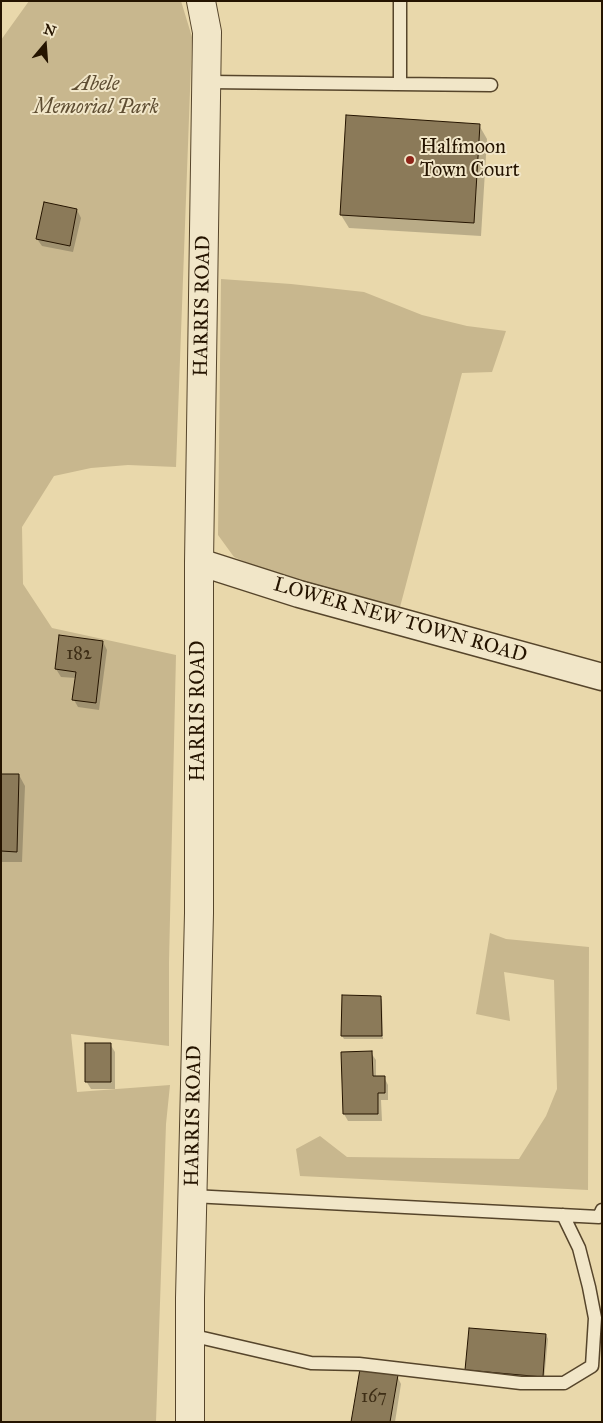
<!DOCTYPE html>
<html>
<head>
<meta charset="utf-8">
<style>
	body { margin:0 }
	#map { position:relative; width:603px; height:1423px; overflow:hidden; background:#e9d8ab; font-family:"IM FELL Great Primer",serif }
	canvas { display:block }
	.frame { position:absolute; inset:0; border:2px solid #251400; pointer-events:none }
	.north { position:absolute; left:20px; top:20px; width:50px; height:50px; -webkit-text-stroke:4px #f1e6c8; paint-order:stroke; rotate:18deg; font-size:14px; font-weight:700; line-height:20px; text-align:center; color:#251400 }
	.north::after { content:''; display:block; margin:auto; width:18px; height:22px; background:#251400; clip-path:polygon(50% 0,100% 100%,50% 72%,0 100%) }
</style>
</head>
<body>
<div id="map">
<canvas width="603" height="1423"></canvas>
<div class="frame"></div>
<div class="north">N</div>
</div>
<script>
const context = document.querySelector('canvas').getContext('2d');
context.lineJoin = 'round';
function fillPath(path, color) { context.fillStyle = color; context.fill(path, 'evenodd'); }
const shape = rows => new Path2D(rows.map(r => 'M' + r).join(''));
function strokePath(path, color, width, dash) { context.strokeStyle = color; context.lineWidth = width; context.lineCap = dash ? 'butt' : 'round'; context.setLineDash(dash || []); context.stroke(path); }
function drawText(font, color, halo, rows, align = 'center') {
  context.font = font + ' "IM FELL Great Primer",serif'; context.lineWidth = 4; context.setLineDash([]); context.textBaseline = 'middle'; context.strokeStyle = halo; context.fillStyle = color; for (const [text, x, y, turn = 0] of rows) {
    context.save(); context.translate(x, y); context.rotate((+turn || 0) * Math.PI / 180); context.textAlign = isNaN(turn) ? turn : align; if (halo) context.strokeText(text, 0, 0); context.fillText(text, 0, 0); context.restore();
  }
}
fillPath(shape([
	[29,1,181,1,192,37,176,467,128,465,91,468,54,476,22,527,23,584,52,628,176,655,169,962,169,1046,71,1034,77,1092,170,1085,166,1124,156,1422,1,1422,1,40],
	[221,279,291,284,364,292,422,315,467,326,506,331,492,372,462,373,400,607,265,571,234,557,218,535],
	[490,933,506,939,589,947,588,1190,300,1176,296,1149,320,1136,347,1157,519,1159,546,1116,557,1089,554,980,504,972,510,1021,476,1014]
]), '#c8b78e');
fillPath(shape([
	[479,125,487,139,481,236,349,228,341,215],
	[77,210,81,218,73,252,42,246,37,239],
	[103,642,107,650,99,710,78,707,74,700,76,678,61,677,56,669],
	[1,775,19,775,25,786,22,862,1,862],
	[380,997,382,1000,383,1039,344,1039,342,1036],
	[110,1044,115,1052,115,1089,91,1089,86,1081],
	[371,1053,376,1060,376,1078,384,1077,388,1085,388,1100,381,1100,382,1121,348,1121,344,1114],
	[546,1335,548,1339,544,1380,469,1373,467,1370],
	[397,1376,401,1384,395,1422,352,1422]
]), '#0003');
const building = shape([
	[346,115,480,124,474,223,340,215,346,115],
	[44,202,77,209,70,246,36,239,44,202],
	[59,635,103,641,96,703,72,700,76,672,55,669,59,635],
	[1,774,19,774,17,852,1,851,1,774],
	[342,995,381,996,382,1036,341,1036,342,995],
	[85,1043,111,1043,111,1082,85,1082,85,1043],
	[372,1051,373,1076,385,1076,385,1093,378,1093,378,1114,343,1114,341,1052,372,1051],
	[469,1328,546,1334,543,1377,465,1370,469,1328],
	[360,1369,398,1375,390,1422,351,1422,360,1369]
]);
fillPath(building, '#8b7a59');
strokePath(building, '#251400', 1);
const service = shape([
	[207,82,491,85],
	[400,84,400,1],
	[192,1196,599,1217,602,1210],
	[190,1335,311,1363,359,1364,521,1383,564,1383,592,1366,595,1318,589,1287,579,1248,563,1215]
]);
const minor = shape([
	[199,562,299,594,602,677]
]);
const tertiary = shape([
	[190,1422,190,1298,199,913,199,562,207,32,201,1]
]);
strokePath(service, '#56452b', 15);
strokePath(minor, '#56452b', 29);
strokePath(tertiary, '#56452b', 30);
strokePath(service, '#f1e6c8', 12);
strokePath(minor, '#f1e6c8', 26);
strokePath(tertiary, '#f1e6c8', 28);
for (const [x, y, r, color] of [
	[410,160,5,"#8f2418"]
]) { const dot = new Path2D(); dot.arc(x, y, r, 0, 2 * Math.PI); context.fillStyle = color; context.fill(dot); strokePath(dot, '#f1e6c8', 2); }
drawText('18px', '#3e2e16', null, [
	["182",79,655],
	["167",374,1398]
]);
drawText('italic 20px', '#5e4d32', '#f1e6c8', [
	["Abele",96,85],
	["Memorial Park",96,108]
]);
drawText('20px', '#251400', '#f1e6c8', [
	["Halfmoon",420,148],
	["Town Court",420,171]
], 'left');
drawText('20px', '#251400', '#f1e6c8', [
	["HARRIS ROAD",203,306,-89],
	["LOWER NEW TOWN ROAD",400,621,16],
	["HARRIS ROAD",199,711,-90],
	["HARRIS ROAD",194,1116,-89]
]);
</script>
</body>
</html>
